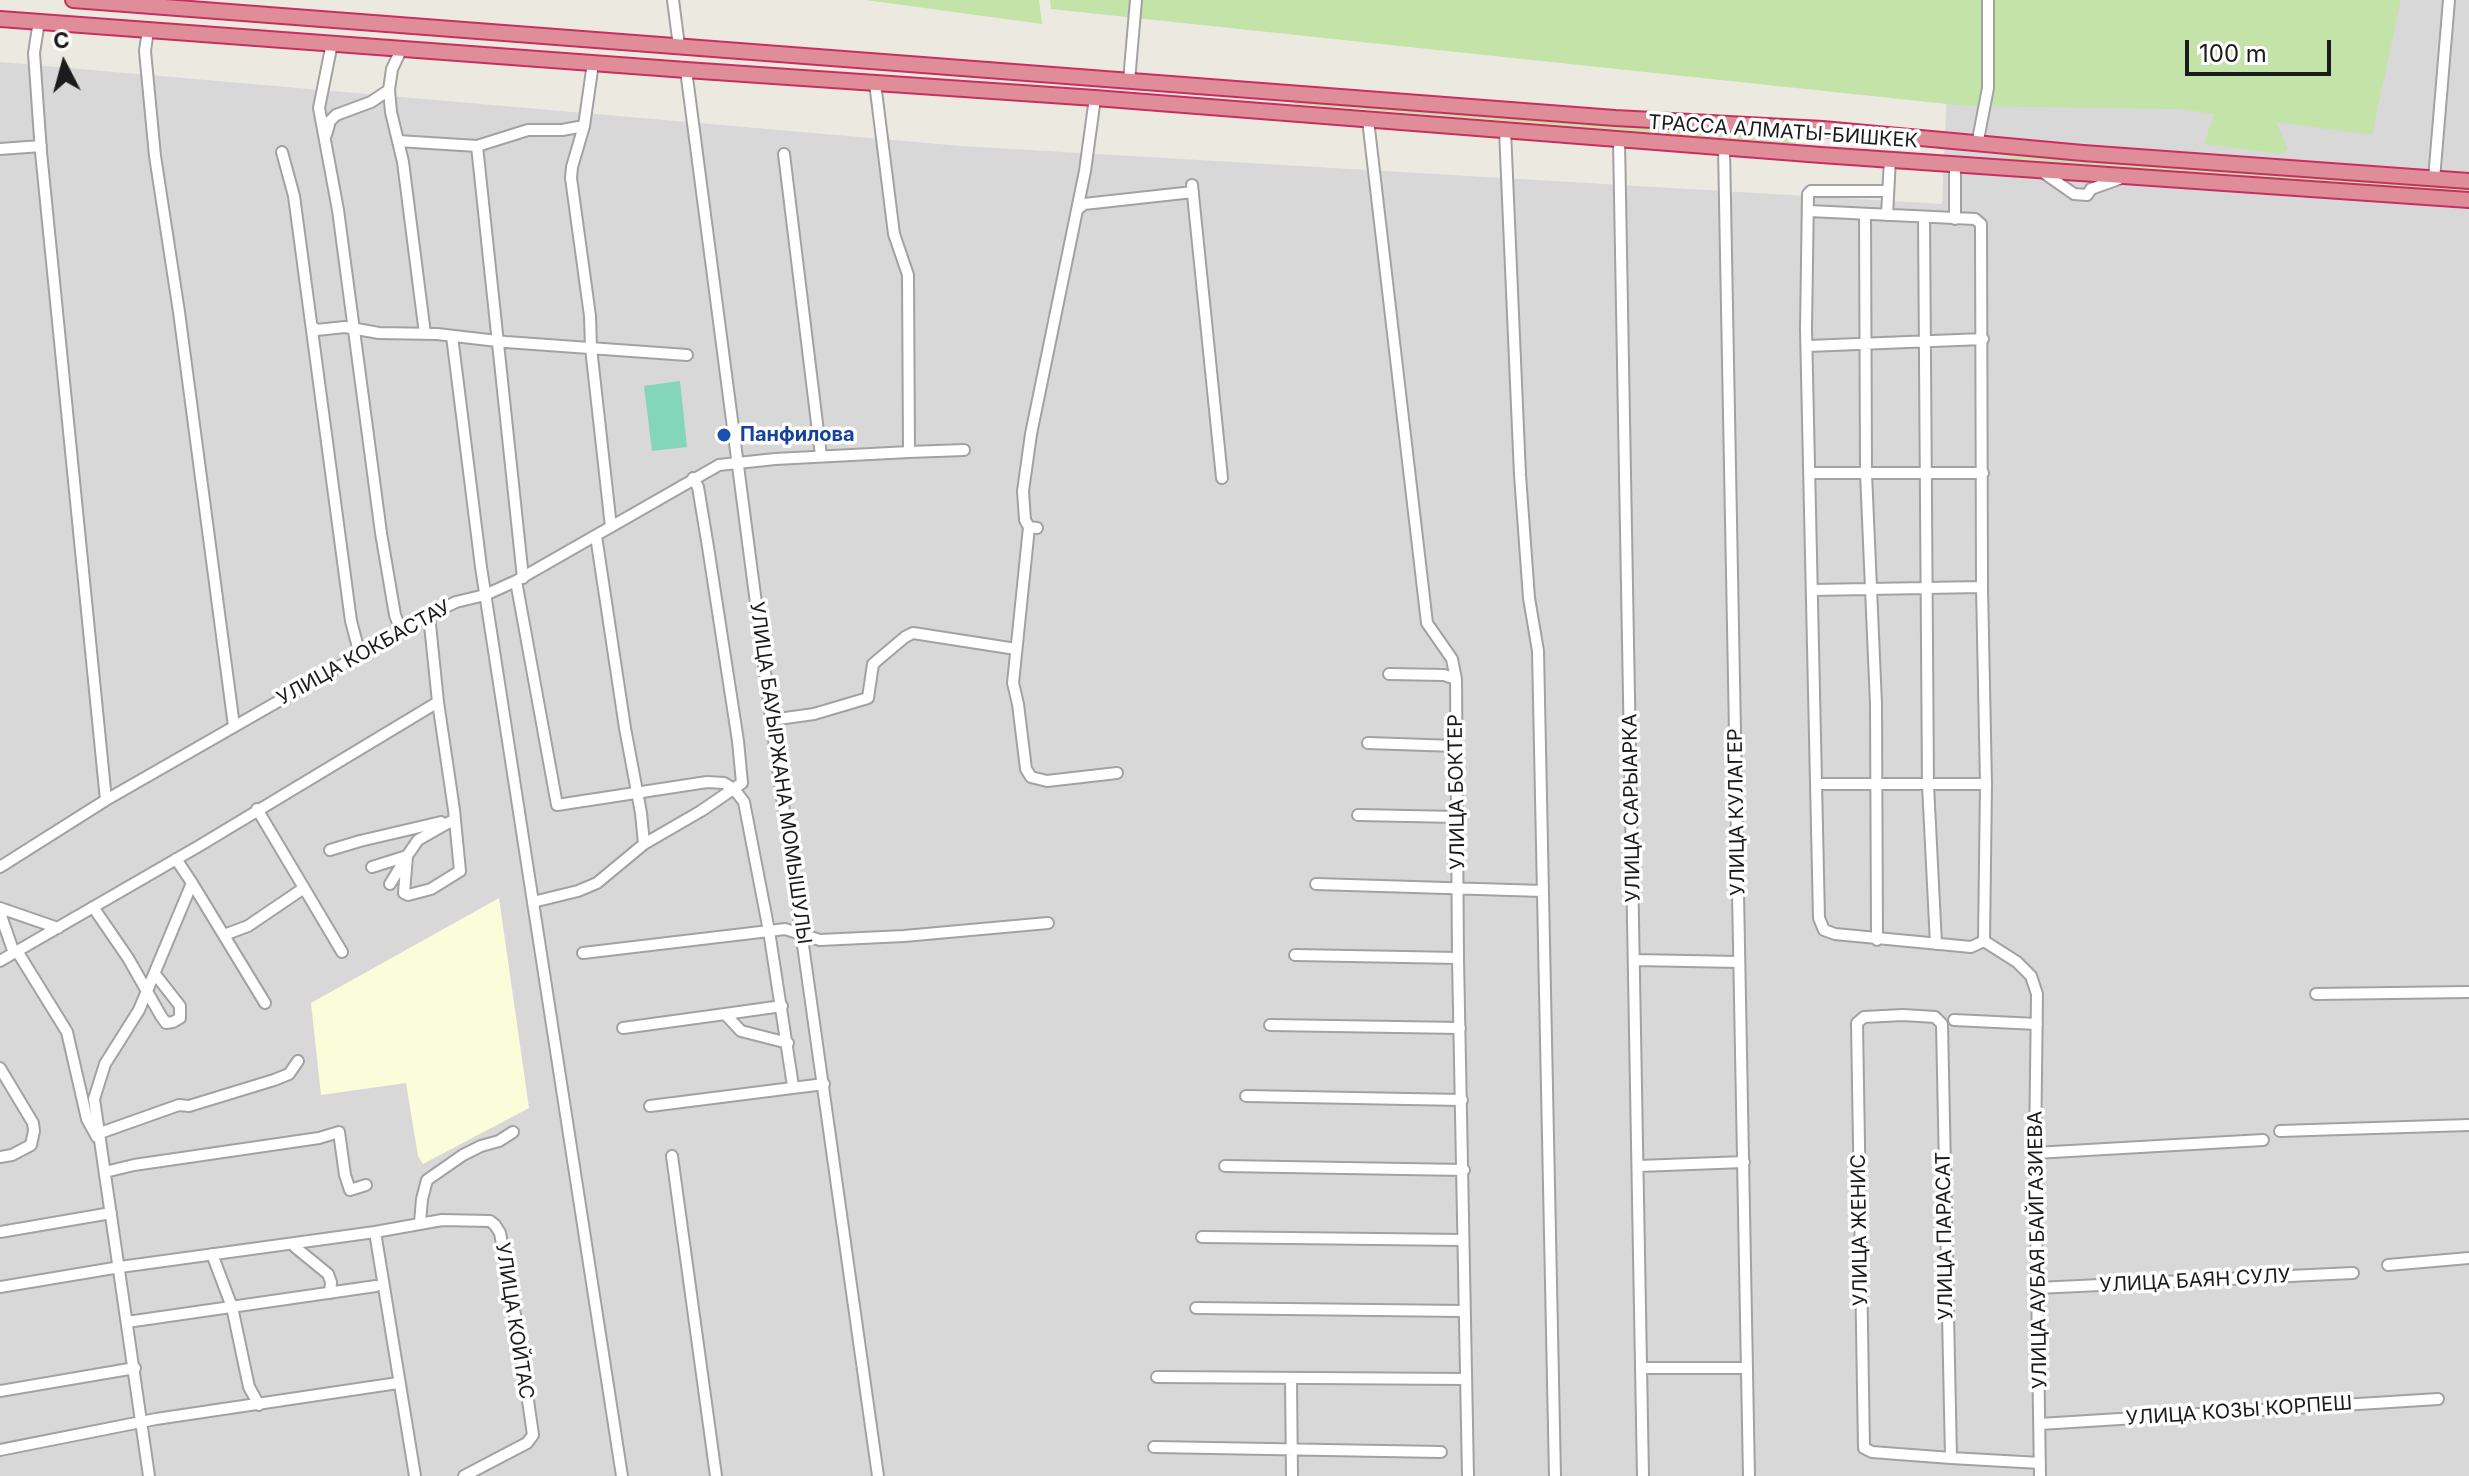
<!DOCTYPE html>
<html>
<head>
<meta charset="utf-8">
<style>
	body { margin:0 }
	#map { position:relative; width:2469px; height:1476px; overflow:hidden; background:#ece9e1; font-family:Inter,sans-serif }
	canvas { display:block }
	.north { position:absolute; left:24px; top:24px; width:80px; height:80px; -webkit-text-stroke:6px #fff; paint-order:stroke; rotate:354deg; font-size:22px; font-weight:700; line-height:32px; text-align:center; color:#1b1b1b }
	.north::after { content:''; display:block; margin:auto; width:28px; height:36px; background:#1b1b1b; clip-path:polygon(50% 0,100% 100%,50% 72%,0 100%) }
	.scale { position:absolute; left:2185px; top:40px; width:146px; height:36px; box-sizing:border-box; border:4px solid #1b1b1b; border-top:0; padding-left:10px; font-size:24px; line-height:28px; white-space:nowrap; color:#1b1b1b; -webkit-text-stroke:6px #fff; paint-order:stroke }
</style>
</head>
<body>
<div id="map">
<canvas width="2469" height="1476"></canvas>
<div class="north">С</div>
<div class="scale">100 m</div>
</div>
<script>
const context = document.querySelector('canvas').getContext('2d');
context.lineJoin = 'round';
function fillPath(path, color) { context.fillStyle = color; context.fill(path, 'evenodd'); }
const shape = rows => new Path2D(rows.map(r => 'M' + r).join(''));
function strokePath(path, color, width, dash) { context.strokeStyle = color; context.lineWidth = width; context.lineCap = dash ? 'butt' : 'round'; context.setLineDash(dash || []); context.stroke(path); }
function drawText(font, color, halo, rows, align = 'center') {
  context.font = font + ' Inter,sans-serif'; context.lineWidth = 7; context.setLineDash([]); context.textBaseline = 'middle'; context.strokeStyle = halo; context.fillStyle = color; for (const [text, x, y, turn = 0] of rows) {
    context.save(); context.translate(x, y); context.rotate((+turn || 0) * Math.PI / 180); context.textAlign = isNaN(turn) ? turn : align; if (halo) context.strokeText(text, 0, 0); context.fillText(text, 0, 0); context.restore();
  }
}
fillPath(shape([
	[1951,0,2469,0,2469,1476,0,1476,0,62,962,146,1942,204]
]), '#d9d8d8');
fillPath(shape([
	[499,898,529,1108,423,1164,418,1156,406,1083,321,1095,311,1003]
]), '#fbfcd9');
fillPath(shape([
	[866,0,1039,0,1042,24],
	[1050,0,2401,0,2372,135,2276,122,2288,149,2282,154,2204,144,2214,114,2177,109,1966,106,1051,9],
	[1299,97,1675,126,1798,136,1796,144,1294,104],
	[2011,154,2469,186,2469,193,2005,158]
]), '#c3e3a9');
fillPath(shape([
	[680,381,687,447,652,451,644,386]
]), '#83d6ba');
const minor = shape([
	[673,0,679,46],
	[39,21,34,53,41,152,106,800],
	[148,30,145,51,155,156,179,312,234,726],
	[332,43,319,108,338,210,381,533,395,615,401,631],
	[593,63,584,126,572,167,571,178,590,316,591,348,611,527],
	[686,70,774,740,878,1476],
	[1129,81,1136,0],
	[389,90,391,112,403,162,425,334],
	[1368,120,1427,623,1452,659,1456,679,1458,958,1468,1476],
	[1505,130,1520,475,1529,598,1538,651,1555,1476],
	[326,135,330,121,336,115,371,102,389,90,392,69,402,48],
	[1619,140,1643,1476],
	[398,141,477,146,528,130,562,130,584,126],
	[1977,145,1988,88,1988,0],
	[477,146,523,578],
	[1724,148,1749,1476],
	[0,149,41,146],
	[282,152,294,196,351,621,360,655],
	[784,154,821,456],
	[2044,173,2074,194,2087,195,2091,189,2119,179],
	[2434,179,2449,0],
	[1192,185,1222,478],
	[1888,191,1811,191,1808,194,1806,329,1819,918,1824,930,1835,934,1971,947,1984,941],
	[1077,210,1084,204,1193,192],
	[1809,211,1975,219,1981,224,1982,587,1986,784,1984,941],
	[1865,214,1866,473,1876,704,1877,940],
	[1887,215,1890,159],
	[1924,217,1928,785,1936,944],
	[1955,219,1955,164],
	[312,326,316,330,345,327,379,333,437,334,506,342,687,355],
	[452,336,481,567,622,1476],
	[1808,346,1983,339],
	[909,452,964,450],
	[1810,473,1983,473],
	[1029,527,1013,683,1018,704,1026,769,1031,777,1047,781,1117,773],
	[1037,528,1029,527,1025,520,1023,491,1031,434,1085,171,1095,98],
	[596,536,625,728,641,813,644,844],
	[516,581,557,805,707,782,724,783,734,789,744,802,769,931,583,953],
	[1812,590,1982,587],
	[1389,674,1444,675,1456,679],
	[438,702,454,810,460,871,431,889,408,895,404,893,407,856,418,840,455,819],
	[771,720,814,714,868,698,873,664,905,637,913,633,1016,649],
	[1368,743,1455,746],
	[1817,784,1986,784],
	[257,809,304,888],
	[1358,815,1457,817],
	[330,850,360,841,441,822],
	[0,867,106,800,429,615,456,602,485,595,516,581,719,465,775,459,909,452,908,275,894,234,875,83],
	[372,867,407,856],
	[192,883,265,1003],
	[390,884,404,861],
	[1316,884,1543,891],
	[533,902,578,891,597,883,644,844,701,811,742,783,738,741,708,547,698,487,693,478],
	[93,907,128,958,161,1016,166,1023,173,1022,180,1018,180,1006,155,974],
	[0,908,58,928],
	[0,913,14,953],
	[224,935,248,926,304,888,342,952],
	[1984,941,2017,962,2031,976,2037,994,2035,1153,2040,1476],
	[17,951,67,1032,87,1119,97,1137],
	[1295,955,1458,958],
	[1635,960,1739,962],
	[0,961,199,846,438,702,429,615],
	[2316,994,2469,992],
	[725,1014,782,1006],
	[1954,1020,2037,1024],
	[1270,1025,1460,1028],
	[623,1028,725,1014,741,1031,788,1043],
	[0,1068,33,1123,34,1131,31,1145,12,1155,0,1157],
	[793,1086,769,931,785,929,820,940,904,936,1048,923],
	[1246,1096,1462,1100],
	[650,1106,824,1084],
	[2280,1131,2469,1125],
	[100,1133,179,1105,189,1106,274,1080,289,1074,298,1061],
	[2035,1153,2263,1140],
	[672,1156,716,1476],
	[1225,1166,1464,1170],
	[1639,1166,1744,1162],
	[105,1172,134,1165,319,1138,339,1132,345,1175,350,1190,366,1185],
	[420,1223,422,1199,427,1180,463,1155,481,1146,499,1141,513,1132],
	[0,1232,111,1213],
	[375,1232,415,1476],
	[1202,1237,1463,1240],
	[295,1243,295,1247,328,1274,331,1282,330,1293],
	[212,1254,232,1307,249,1387,259,1405],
	[2388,1265,2469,1258],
	[0,1287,120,1267,375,1232,442,1220,490,1221,495,1225,500,1233,518,1331,533,1435,527,1443,464,1476],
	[2037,1288,2353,1273],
	[1196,1308,1464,1311],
	[127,1322,376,1286],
	[1642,1368,1747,1368],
	[1157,1377,1466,1379],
	[1291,1379,1292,1476],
	[0,1391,135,1368],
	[2040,1424,2438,1399],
	[1154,1447,1441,1452],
	[0,1450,156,1419,398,1383],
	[1951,1458,1942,1024,1935,1017,1903,1015,1864,1017,1857,1023,1864,1448,1872,1452,1951,1458,2040,1463],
	[149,1476,94,1099,105,1064,139,1010,192,883,176,859]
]);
const highway = shape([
	[73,0,1615,118,1823,129,2083,153,2469,181],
	[0,19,686,70,1095,98,1821,155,2469,200]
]);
strokePath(minor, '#a2a2a2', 14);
strokePath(highway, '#c82f5d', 18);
strokePath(minor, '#fff', 10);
strokePath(highway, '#df8d98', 14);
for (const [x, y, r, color] of [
	[724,435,8,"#1a4fb4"]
]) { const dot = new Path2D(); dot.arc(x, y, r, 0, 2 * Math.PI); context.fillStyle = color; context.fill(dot); strokePath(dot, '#fff', 3); }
drawText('20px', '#1b1b1b', '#fff', [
	["ТРАССА АЛМАТЫ-БИШКЕК",1783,132,4],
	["УЛИЦА КОКБАСТАУ",364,653,-29],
	["УЛИЦА БАУЫРЖАНА МОМЫШУЛЫ",780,773,82],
	["УЛИЦА БОКТЕР",1457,792,-91],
	["УЛИЦА САРЫАРКА",1632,808,-91],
	["УЛИЦА КУЛАГЕР",1737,812,-91],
	["УЛИЦА ЖЕНИС",1860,1230,-91],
	["УЛИЦА ПАРАСАТ",1945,1236,-91],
	["УЛИЦА АУБАЯ БАЙГАЗИЕВА",2038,1250,-91],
	["УЛИЦА БАЯН СУЛУ",2195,1281,-3],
	["УЛИЦА КОЙТАС",514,1321,81],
	["УЛИЦА КОЗЫ КОРПЕШ",2239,1411,-4]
]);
drawText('bold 20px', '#164399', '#fff', [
	["Панфилова",740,435]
], 'left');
</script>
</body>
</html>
